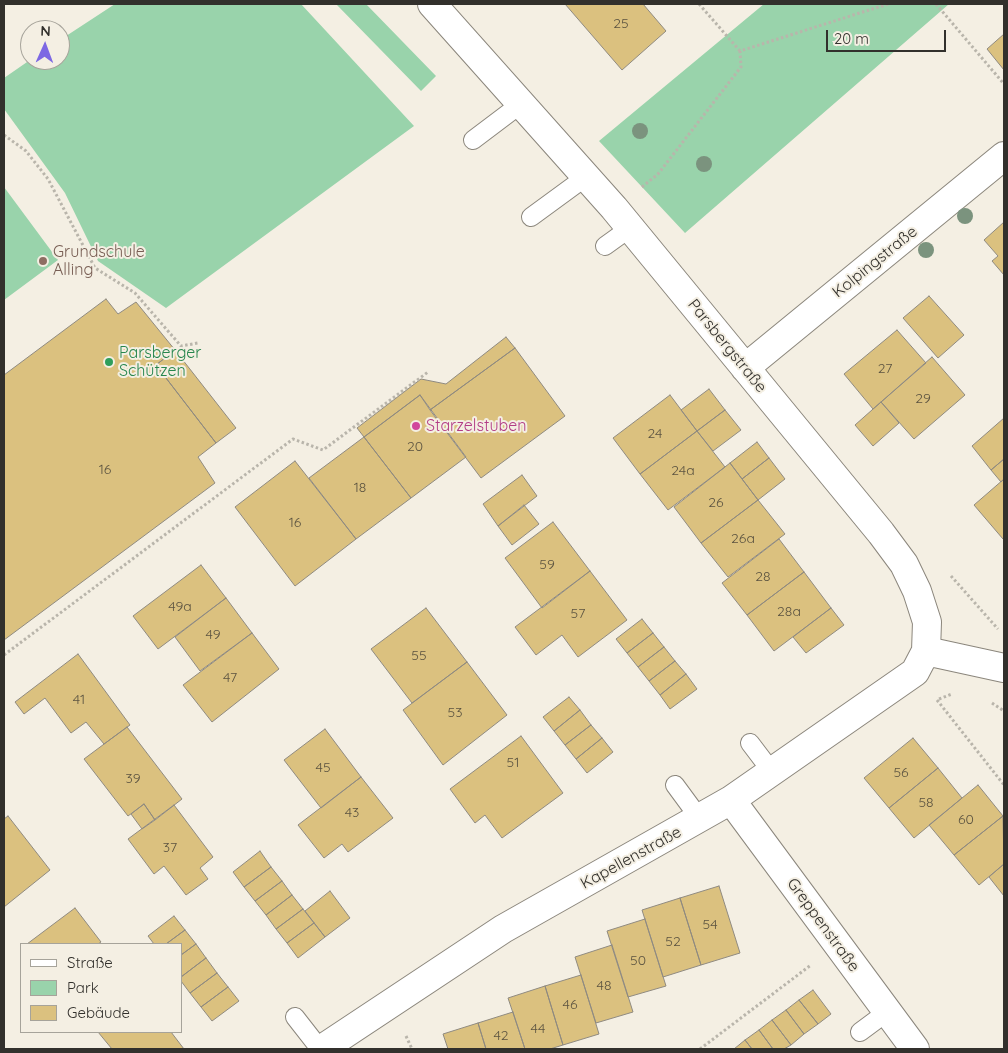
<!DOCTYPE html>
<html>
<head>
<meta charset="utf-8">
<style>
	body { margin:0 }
	#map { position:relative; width:1008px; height:1053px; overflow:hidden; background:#f4efe3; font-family:Quicksand,sans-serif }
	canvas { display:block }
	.frame { position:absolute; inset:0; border:5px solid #32302c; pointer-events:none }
	.legend { position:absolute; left:20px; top:943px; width:162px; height:90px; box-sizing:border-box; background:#f4efe3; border:1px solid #a6a39a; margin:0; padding:6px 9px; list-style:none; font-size:15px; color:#32302c }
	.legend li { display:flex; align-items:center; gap:10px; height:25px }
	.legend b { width:25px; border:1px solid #a6a39a }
	.north { position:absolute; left:20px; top:20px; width:50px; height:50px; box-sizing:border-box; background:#f4efe3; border:1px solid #a6a39a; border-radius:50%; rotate:2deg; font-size:14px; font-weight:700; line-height:20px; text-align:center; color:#32302c }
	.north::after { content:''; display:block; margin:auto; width:18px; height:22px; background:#7d68e3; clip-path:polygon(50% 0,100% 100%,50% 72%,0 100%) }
	.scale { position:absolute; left:826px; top:30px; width:120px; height:22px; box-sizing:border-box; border:2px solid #32302c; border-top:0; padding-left:6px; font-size:15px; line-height:18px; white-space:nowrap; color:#32302c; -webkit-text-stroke:4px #f4efe3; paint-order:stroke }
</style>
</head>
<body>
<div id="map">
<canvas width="1008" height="1053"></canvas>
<div class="frame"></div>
<ul class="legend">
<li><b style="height:6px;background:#fff"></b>Straße</li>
<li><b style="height:14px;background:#99d3ab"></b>Park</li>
<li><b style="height:14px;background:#dbc17f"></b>Gebäude</li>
</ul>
<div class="north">N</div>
<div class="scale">20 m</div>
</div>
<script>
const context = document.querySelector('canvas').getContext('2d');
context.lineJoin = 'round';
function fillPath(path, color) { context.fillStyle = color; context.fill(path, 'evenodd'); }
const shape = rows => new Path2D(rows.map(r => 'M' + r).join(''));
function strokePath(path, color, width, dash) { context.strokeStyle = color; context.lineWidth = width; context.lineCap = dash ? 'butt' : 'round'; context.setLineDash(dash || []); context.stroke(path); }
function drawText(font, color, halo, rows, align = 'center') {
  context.font = font + ' Quicksand,sans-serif'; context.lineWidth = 4; context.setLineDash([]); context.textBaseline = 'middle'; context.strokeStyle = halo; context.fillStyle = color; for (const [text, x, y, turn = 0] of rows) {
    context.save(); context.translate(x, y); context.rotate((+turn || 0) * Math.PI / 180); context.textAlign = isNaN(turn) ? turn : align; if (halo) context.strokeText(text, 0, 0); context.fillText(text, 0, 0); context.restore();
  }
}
fillPath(shape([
	[115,4,301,4,414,126,166,308,98,261,65,193,4,109,4,78,30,60,60,60,60,40],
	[336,4,366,4,436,76,421,91],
	[764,4,949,4,685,233,599,141],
	[4,187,58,260,4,300]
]), '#99d3ab');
const building = shape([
	[565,4,643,4,666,31,622,70,565,4],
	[1004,34,1004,70,987,49,1004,34],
	[1004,222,1004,275,992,261,998,256,984,240,1004,222],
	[929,296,964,335,938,358,903,318,929,296],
	[106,299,118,314,136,302,175,350,156,365,216,443,198,457,215,483,4,640,4,375,106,299],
	[897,330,926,363,873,409,844,374,897,330],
	[506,337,515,348,430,410,420,395,364,437,357,428,421,379,446,384,506,337],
	[515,348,565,416,481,478,430,410,515,348],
	[175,350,236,428,216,443,156,365,175,350],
	[932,357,965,395,914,439,881,402,932,357],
	[709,389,725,410,697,431,681,410,709,389],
	[420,395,466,457,411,498,364,437,420,395],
	[670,395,697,431,640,474,613,438,670,395],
	[881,402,899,423,873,446,855,425,881,402],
	[725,410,741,430,713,451,697,431,725,410],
	[1004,418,1004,459,991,470,972,446,1004,418],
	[697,431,725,467,668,510,640,474,697,431],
	[364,437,411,498,356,539,309,478,364,437],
	[757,442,769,458,742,479,730,463,757,442],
	[769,458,785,479,758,500,742,479,769,458],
	[1004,459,1004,479,1001,482,991,470,1004,459],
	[295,461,356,539,295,586,235,507,295,461],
	[730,463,758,500,701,543,674,507,730,463],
	[522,475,537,496,498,526,483,504,522,475],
	[1004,479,1004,538,1003,539,974,505,1004,479],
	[758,500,785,534,728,577,701,543,758,500],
	[524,505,539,524,512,545,498,526,524,505],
	[553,522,590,571,542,608,505,558,553,522],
	[779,539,804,572,747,615,722,583,779,539],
	[201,565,226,598,158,649,133,616,201,565],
	[590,571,627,620,578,657,562,635,536,655,515,627,590,571],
	[804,572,831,608,774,651,747,615,804,572],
	[226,598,252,633,200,671,175,637,226,598],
	[426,608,467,662,412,703,371,649,426,608],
	[831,608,844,625,806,653,793,637,831,608],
	[642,619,653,633,627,653,616,639,642,619],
	[252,633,279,669,212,722,183,685,252,633],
	[653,633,664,647,638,667,627,653,653,633],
	[664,647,675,661,649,681,638,667,664,647],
	[78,654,130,725,104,744,86,722,71,733,45,698,24,714,15,702,78,654],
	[675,661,686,674,660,695,649,681,675,661],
	[467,662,507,715,443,765,403,710,467,662],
	[686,674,697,689,670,709,660,695,686,674],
	[569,697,580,710,554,731,543,717,569,697],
	[580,710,591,725,565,745,554,731,580,710],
	[591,725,602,738,576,759,565,745,591,725],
	[127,727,182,799,155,820,144,804,128,816,84,759,127,727],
	[325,729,361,777,321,808,284,760,325,729],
	[521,736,563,793,502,838,485,815,475,823,450,789,521,736],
	[602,738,613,752,587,773,576,759,602,738],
	[913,738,938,768,889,808,864,778,913,738],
	[938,768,962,798,914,838,889,808,938,768],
	[361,777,393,818,348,852,342,844,324,858,298,825,361,777],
	[978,785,1003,816,954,855,929,825,978,785],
	[144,804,155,820,142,829,131,814,144,804],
	[174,805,213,857,200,868,208,879,186,895,164,866,154,874,128,839,174,805],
	[8,816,50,870,4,907,4,819,8,816],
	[1003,816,1004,864,979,885,954,855,1003,816],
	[260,851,271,867,244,887,233,872,260,851],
	[1004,864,1004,896,989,877,1004,864],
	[271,867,282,881,255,901,244,887,271,867],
	[282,881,292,895,266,915,255,901,282,881],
	[719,886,740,953,701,965,680,898,719,886],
	[330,891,350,918,325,937,305,911,330,891],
	[292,895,303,909,276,929,266,915,292,895],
	[680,898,701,965,663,977,642,910,680,898],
	[75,908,101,942,98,944,27,944,75,908],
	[303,909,314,923,287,943,276,929,303,909],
	[174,916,185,930,166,944,154,944,148,936,174,916],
	[645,919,666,986,628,997,607,931,645,919],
	[314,923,325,937,298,958,287,943,314,923],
	[185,930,196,944,181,955,181,944,166,944,185,930],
	[196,944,206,958,181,977,181,955,196,944],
	[612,945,633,1012,596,1023,575,957,612,945],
	[206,958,217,973,190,993,181,981,181,977,206,958],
	[217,973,228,987,201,1007,190,993,217,973],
	[581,975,599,1034,563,1045,545,986,581,975],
	[545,986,563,1045,550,1049,525,1049,508,998,545,986],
	[228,987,239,1001,212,1021,201,1007,228,987],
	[813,990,831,1014,818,1024,799,1000,813,990],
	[799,1000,818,1024,804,1034,786,1010,799,1000],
	[786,1010,804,1034,791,1045,772,1020,786,1010],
	[513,1012,525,1049,486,1049,478,1023,513,1012],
	[772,1020,791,1045,784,1049,773,1049,759,1030,772,1020],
	[478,1023,486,1049,448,1049,443,1034,478,1023],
	[759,1030,773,1049,752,1049,745,1040,759,1030],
	[98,1032,171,1032,184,1049,112,1049,98,1032],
	[745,1040,752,1049,734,1049,745,1040]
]);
fillPath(building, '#dbc17f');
strokePath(building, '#8f8a80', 1);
const service = shape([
	[473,140,522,103],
	[531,217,587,176],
	[605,246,630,228],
	[750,743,772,772],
	[675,785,700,819],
	[295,1017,320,1049],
	[860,1032,887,1012]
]);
const minor = shape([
	[745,368,1004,156],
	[926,651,1004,668],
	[731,800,915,1049],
	[322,1049,503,929,731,800,915,672,926,651,927,622,917,591,904,564,881,533,614,208,432,4]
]);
strokePath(service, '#8b867c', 20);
strokePath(minor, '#8b867c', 30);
strokePath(shape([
	[699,4,740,51],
	[936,4,1004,84],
	[4,135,26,151,48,179,95,268,135,293,181,346,198,343],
	[642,187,658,174,741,67,740,51,888,4],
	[951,576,998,629],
	[4,655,293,439,323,450,428,372],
	[939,699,952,694],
	[937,700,1004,785],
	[992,703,1004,711],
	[406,1036,412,1049],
	[700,1049,811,965]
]), '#b9b5ab', 3, [2.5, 2.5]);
strokePath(service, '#fff', 18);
strokePath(minor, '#fff', 28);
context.fillStyle = '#7b937e';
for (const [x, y] of [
	[640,131],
	[704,164],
	[965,216],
	[926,250]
]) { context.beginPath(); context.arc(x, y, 8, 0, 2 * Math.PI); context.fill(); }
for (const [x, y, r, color] of [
	[43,261,5,"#8d6e63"],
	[109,362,5,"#2e9e5b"],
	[416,426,5,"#d1479c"]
]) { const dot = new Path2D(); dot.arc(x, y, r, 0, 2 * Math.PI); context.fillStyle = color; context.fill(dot); strokePath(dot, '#f4efe3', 2); }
drawText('14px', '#5c5441', null, [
	["25",621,24],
	["27",885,369],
	["29",923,399],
	["24",655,434],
	["20",415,447],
	["16",105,470],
	["24a",683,471],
	["18",360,488],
	["26",716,503],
	["16",295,523],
	["26a",743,539],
	["59",547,565],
	["28",763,577],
	["49a",180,607],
	["28a",789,612],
	["57",578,614],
	["49",213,635],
	["55",419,656],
	["47",230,678],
	["41",79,700],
	["53",455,713],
	["51",513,763],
	["45",323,768],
	["56",901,773],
	["39",133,779],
	["58",926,803],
	["43",352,813],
	["60",966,820],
	["37",170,848],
	["54",710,925],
	["52",673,942],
	["50",638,961],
	["48",604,986],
	["46",570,1005],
	["44",538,1029],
	["42",501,1036]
]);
drawText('16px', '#785e54', '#f4efe3', [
	["Grundschule",53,252],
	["Alling",53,270]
], 'left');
drawText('16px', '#32302c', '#f4efe3', [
	["Kolpingstraße",875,262,-39],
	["Parsbergstraße",727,346,51],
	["Kapellenstraße",631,858,-29],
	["Greppenstraße",823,925,54]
]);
drawText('16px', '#27864d', '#f4efe3', [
	["Parsberger",119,353],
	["Schützen",119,371]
], 'left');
drawText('16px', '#b23c85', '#f4efe3', [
	["Starzelstuben",426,426]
], 'left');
</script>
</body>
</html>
